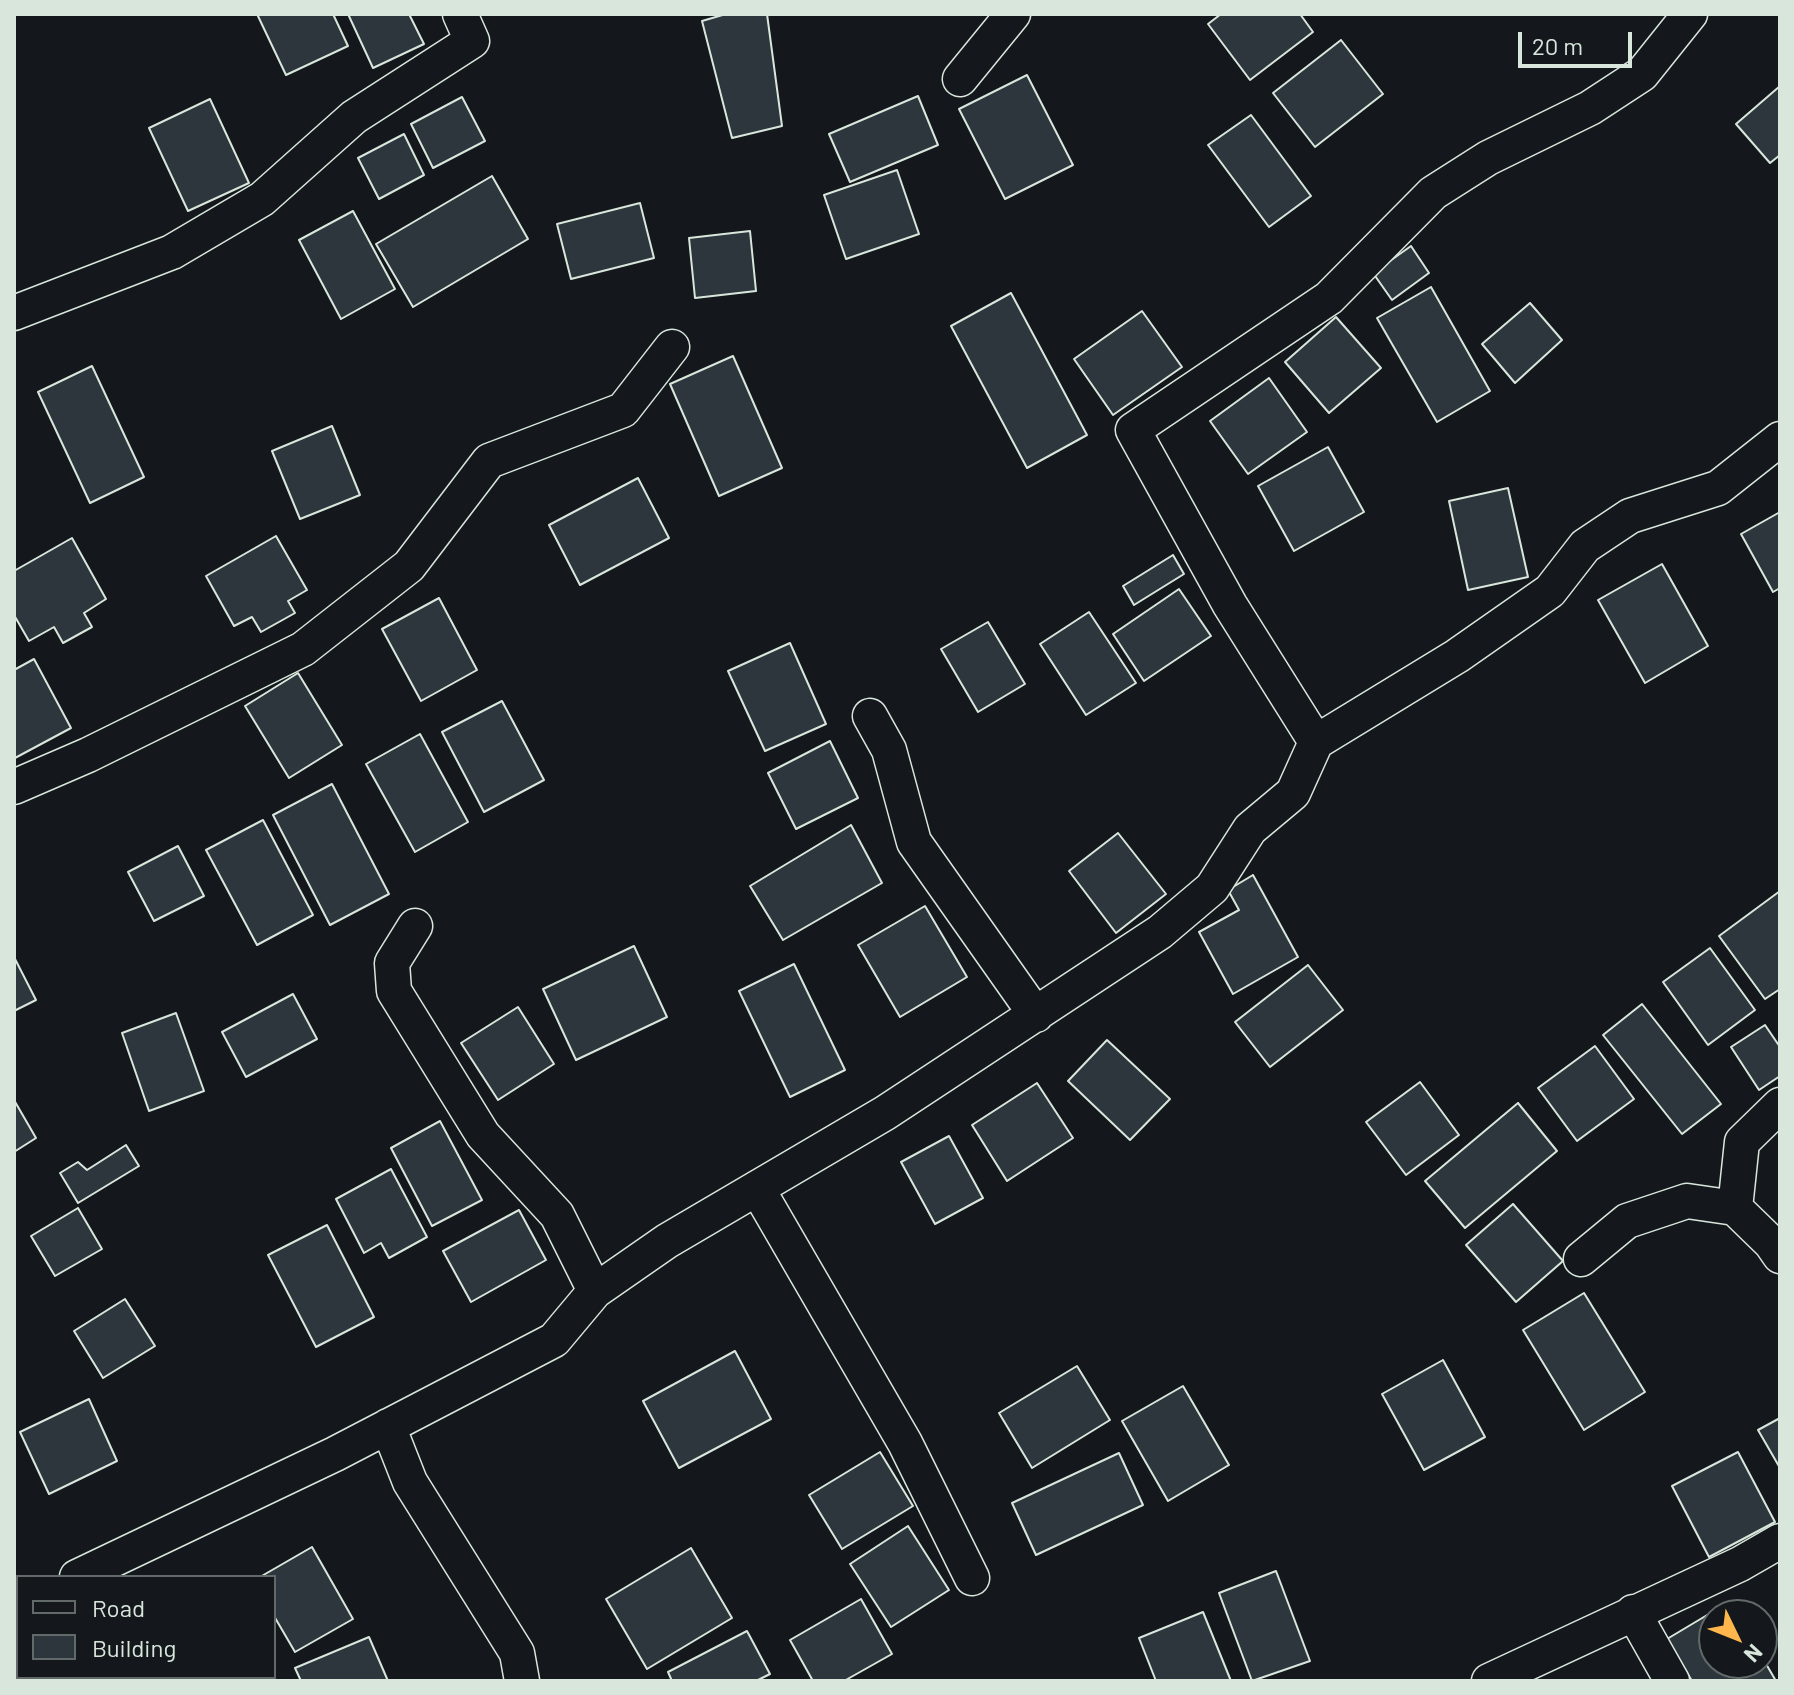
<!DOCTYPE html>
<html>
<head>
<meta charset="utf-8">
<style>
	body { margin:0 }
	#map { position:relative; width:1794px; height:1695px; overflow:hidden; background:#14181c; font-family:Barlow,sans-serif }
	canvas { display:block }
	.frame { position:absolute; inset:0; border:16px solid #d8e6dc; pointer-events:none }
	.legend { position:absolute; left:16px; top:1575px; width:260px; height:104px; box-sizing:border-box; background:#14181c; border:2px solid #626a69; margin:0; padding:10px 14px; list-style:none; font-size:24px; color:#d8e6dc }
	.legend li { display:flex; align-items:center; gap:16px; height:40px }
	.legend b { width:40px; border:2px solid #626a69 }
	.north { position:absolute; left:1698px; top:1599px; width:80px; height:80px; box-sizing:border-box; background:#14181c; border:2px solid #626a69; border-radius:50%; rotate:133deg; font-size:22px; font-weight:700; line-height:32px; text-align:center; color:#d8e6dc }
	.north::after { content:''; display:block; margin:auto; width:28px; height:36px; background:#ffb74d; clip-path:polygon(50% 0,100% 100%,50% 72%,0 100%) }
	.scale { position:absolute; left:1518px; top:32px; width:114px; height:36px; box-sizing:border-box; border:4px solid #d8e6dc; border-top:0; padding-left:10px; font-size:24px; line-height:28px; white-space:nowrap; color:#d8e6dc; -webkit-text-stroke:6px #14181c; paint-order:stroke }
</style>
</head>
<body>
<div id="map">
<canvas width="1794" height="1695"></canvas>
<div class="frame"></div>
<ul class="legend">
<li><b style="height:10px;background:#14181c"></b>Road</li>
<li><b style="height:22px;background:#2c363c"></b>Building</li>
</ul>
<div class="north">N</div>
<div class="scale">20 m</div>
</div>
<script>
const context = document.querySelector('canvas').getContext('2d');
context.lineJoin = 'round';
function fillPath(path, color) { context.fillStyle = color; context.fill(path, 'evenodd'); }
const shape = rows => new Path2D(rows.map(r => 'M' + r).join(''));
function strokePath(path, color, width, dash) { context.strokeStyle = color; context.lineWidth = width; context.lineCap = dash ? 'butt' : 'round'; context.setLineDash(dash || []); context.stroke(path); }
const building = shape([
	[257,14,333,14,348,46,286,75,257,14],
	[348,14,409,14,424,44,373,68,348,14],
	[726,14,767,14,782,126,732,138,702,21,726,14],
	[1221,14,1300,14,1313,32,1250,80,1208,24,1221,14],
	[1341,40,1383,94,1315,147,1273,93,1341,40],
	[1027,75,1073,165,1005,199,959,109,1027,75],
	[1780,86,1780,155,1770,163,1736,124,1780,86],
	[918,96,938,145,850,182,829,134,918,96],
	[462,97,485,141,433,168,411,124,462,97],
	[210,99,249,183,188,211,149,128,210,99],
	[1251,115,1311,196,1269,227,1208,145,1251,115],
	[404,134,424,175,379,199,358,158,404,134],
	[897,170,919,234,846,259,824,195,897,170],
	[492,176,528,239,413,307,376,244,492,176],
	[640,203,654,258,571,279,557,224,640,203],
	[353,211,395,289,341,319,299,240,353,211],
	[750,231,756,291,695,298,689,238,750,231],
	[1411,246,1429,273,1392,300,1373,273,1411,246],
	[1431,287,1490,391,1437,422,1377,318,1431,287],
	[1011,293,1087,435,1027,468,951,326,1011,293],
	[1530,303,1562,340,1515,383,1482,344,1530,303],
	[1142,311,1182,367,1113,415,1074,359,1142,311],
	[1336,317,1381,368,1329,413,1285,362,1336,317],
	[733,356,782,468,719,496,670,384,733,356],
	[92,366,144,477,90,503,38,392,92,366],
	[1269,378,1307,432,1248,474,1210,421,1269,378],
	[332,426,360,495,300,519,272,451,332,426],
	[1328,447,1364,512,1294,551,1258,486,1328,447],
	[638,478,669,538,580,585,549,525,638,478],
	[1508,488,1528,577,1468,590,1449,501,1508,488],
	[1780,512,1780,588,1773,592,1741,534,1780,512],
	[276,536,307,590,288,601,295,613,261,632,252,617,234,626,206,576,276,536],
	[72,538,106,599,84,613,92,627,63,643,54,627,29,641,14,615,14,571,72,538],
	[1173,555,1184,574,1134,605,1123,586,1173,555],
	[1662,564,1708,646,1645,683,1598,600,1662,564],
	[1179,589,1211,636,1144,681,1113,634,1179,589],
	[439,598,477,670,421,701,382,629,439,598],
	[1089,612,1136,683,1086,715,1040,644,1089,612],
	[988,622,1025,684,978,712,941,649,988,622],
	[790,643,826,724,765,751,728,671,790,643],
	[34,659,71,728,15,758,14,670,34,659],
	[298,673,342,745,289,778,245,706,298,673],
	[502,701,544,780,484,812,442,732,502,701],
	[420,734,468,822,415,852,366,764,420,734],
	[830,741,858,798,796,829,768,773,830,741],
	[332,784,389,894,330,925,273,815,332,784],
	[263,820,313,915,257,945,206,850,263,820],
	[851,825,882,883,783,940,750,886,851,825],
	[1118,833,1166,894,1116,933,1069,871,1118,833],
	[178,846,204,896,154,921,128,872,178,846],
	[1253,875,1298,957,1233,994,1199,932,1239,910,1228,890,1253,875],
	[1780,891,1780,989,1765,999,1719,936,1780,891],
	[925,906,967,977,900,1017,858,945,925,906],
	[634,946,667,1017,576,1060,543,989,634,946],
	[1710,948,1755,1010,1708,1045,1663,982,1710,948],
	[14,957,36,1000,14,1011,14,957],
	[794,964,845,1070,790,1097,739,991,794,964],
	[1308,965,1343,1010,1270,1067,1235,1022,1308,965],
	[293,994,317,1039,246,1077,222,1032,293,994],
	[1642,1004,1721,1104,1682,1134,1603,1035,1642,1004],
	[518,1007,554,1064,498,1100,461,1043,518,1007],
	[176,1013,204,1091,149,1111,122,1033,176,1013],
	[1765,1025,1780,1047,1780,1076,1759,1090,1731,1047,1765,1025],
	[1107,1040,1170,1099,1130,1140,1068,1081,1107,1040],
	[1595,1046,1634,1099,1577,1141,1538,1088,1595,1046],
	[1420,1082,1459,1135,1406,1175,1366,1122,1420,1082],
	[1037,1083,1073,1138,1007,1181,972,1125,1037,1083],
	[14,1100,36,1138,14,1152,14,1100],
	[1518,1103,1557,1151,1465,1228,1425,1181,1518,1103],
	[440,1121,482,1200,432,1226,391,1148,440,1121],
	[949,1136,983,1198,935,1224,901,1162,949,1136],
	[126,1145,139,1166,78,1203,60,1173,78,1162,87,1170,126,1145],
	[391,1169,427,1237,389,1258,381,1243,364,1253,336,1199,391,1169],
	[1513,1204,1563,1261,1516,1302,1466,1245,1513,1204],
	[78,1208,102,1249,55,1276,31,1236,78,1208],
	[519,1210,546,1260,471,1302,443,1251,519,1210],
	[327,1225,374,1317,316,1347,268,1255,327,1225],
	[1584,1293,1645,1392,1584,1430,1523,1330,1584,1293],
	[125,1299,155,1346,103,1378,74,1331,125,1299],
	[735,1351,771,1419,679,1468,643,1401,735,1351],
	[1443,1360,1485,1437,1424,1470,1382,1394,1443,1360],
	[1077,1366,1110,1420,1032,1468,999,1413,1077,1366],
	[1183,1386,1229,1465,1168,1501,1122,1421,1183,1386],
	[89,1399,117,1461,49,1494,20,1432,89,1399],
	[1780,1418,1780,1468,1758,1430,1780,1418],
	[880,1452,913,1506,842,1549,809,1495,880,1452],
	[1738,1452,1775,1522,1709,1557,1672,1486,1738,1452],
	[1119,1453,1143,1505,1036,1555,1012,1503,1119,1453],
	[908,1526,949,1590,891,1627,850,1564,908,1526],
	[312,1547,353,1619,295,1652,274,1616,274,1577,260,1577,312,1547],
	[691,1548,732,1618,647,1669,606,1599,691,1548],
	[1276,1571,1310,1661,1252,1681,1219,1593,1276,1571],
	[861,1599,892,1654,844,1681,813,1681,790,1640,861,1599],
	[1729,1602,1737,1615,1714,1615,1714,1663,1762,1663,1762,1657,1776,1681,1692,1681,1667,1639,1729,1602],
	[1203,1612,1231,1681,1156,1681,1139,1638,1203,1612],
	[747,1631,770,1674,756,1681,672,1681,668,1672,747,1631],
	[369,1637,388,1681,301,1681,295,1668,369,1637],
	[100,1677,163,1677,165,1681,102,1681,100,1677]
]);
fillPath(building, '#2c363c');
strokePath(building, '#d8e6dc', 2);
const street = shape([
	[960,79,1013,14],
	[14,313,172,252,262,199,354,117,472,41,460,14],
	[870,716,889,750,914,842,1036,1015],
	[1316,742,1230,605,1133,430,1329,298,1433,193,1488,158,1590,108,1642,74,1690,14],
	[14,787,88,755,303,649,409,566,489,461,623,410,672,347],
	[415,926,392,963,394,991,483,1135,557,1215,595,1291],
	[757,1188,905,1443,972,1578],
	[1735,1208,1742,1142,1780,1105],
	[1581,1259,1627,1221,1687,1201,1735,1208,1771,1243,1780,1256],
	[388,1426,410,1482,517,1653,522,1681],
	[77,1577,335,1454,554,1340,595,1291,667,1241,885,1113,1160,932,1212,888,1250,829,1293,793,1316,742,1457,656,1550,591,1585,546,1630,516,1718,488,1780,439],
	[14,1602,18,1600],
	[1633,1612,1672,1681],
	[1489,1681,1740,1564,1780,1541]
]);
strokePath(street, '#d8e6dc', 37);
strokePath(street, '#14181c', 34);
</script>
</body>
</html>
